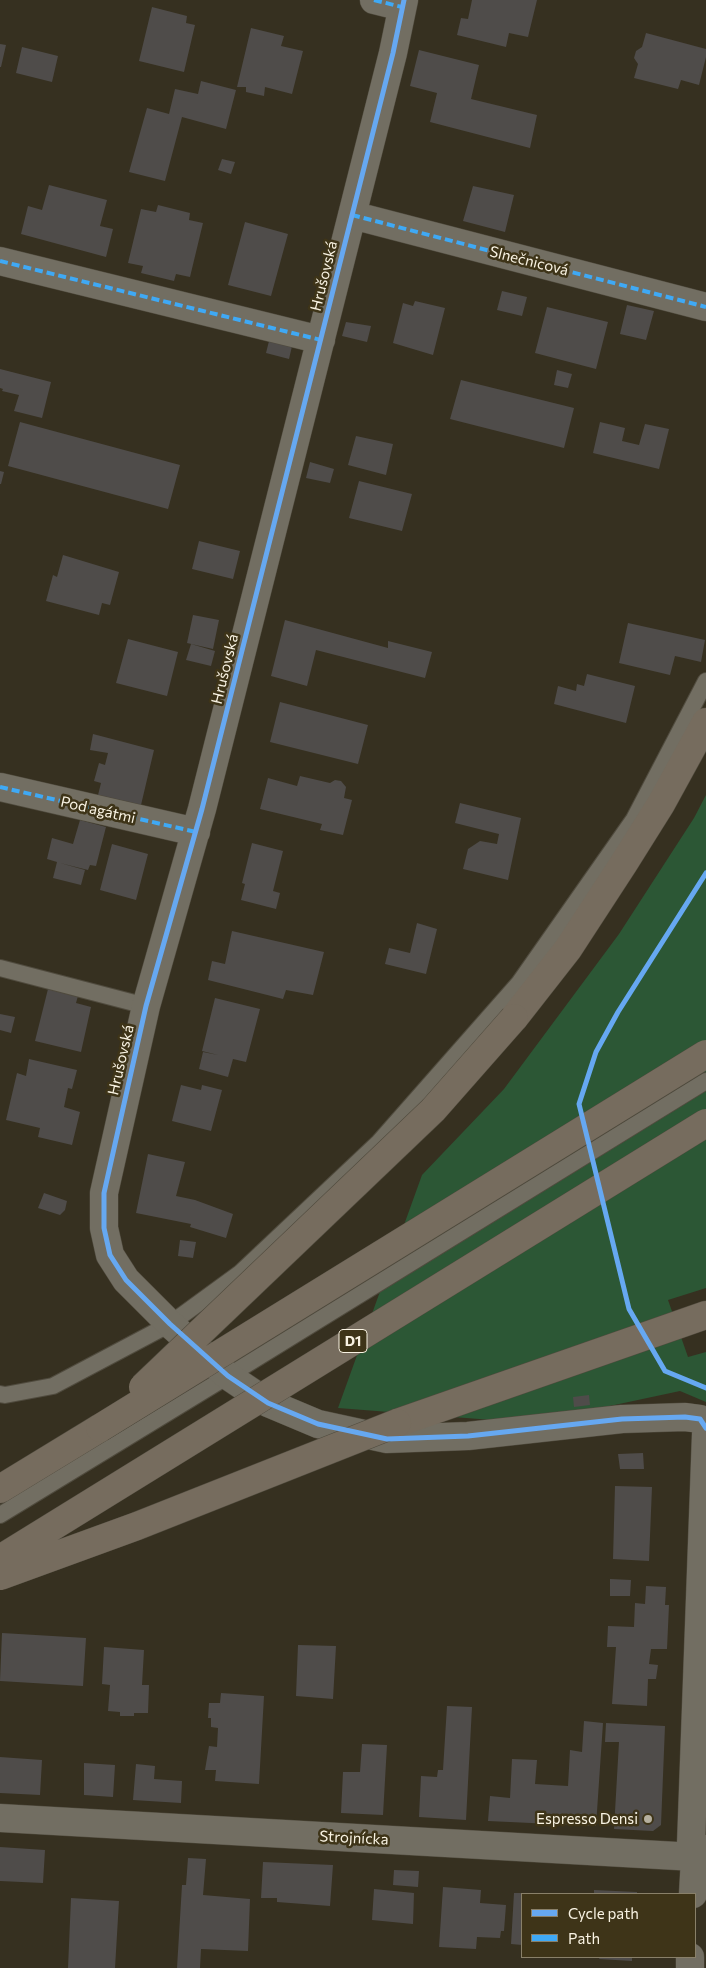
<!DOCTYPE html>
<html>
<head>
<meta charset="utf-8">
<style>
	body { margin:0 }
	#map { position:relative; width:706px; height:1968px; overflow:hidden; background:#363020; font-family:Commissioner,sans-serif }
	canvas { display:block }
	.legend { position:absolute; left:521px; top:1893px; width:175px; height:65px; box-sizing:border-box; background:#3e3418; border:1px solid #898069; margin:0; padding:6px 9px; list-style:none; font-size:15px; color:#f9f3e3 }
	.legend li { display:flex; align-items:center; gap:10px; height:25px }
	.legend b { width:25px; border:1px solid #898069 }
</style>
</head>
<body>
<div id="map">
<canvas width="706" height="1968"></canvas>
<ul class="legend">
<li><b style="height:6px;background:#66a8f1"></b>Cycle path</li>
<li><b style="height:6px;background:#3fa9f5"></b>Path</li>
</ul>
</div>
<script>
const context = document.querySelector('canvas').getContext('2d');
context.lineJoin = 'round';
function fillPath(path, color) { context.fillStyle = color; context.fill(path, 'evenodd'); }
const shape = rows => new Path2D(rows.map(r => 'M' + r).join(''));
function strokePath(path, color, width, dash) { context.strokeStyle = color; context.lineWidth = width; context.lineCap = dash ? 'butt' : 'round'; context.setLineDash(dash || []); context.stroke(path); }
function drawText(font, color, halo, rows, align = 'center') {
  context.font = font + ' Commissioner,sans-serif'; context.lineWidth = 5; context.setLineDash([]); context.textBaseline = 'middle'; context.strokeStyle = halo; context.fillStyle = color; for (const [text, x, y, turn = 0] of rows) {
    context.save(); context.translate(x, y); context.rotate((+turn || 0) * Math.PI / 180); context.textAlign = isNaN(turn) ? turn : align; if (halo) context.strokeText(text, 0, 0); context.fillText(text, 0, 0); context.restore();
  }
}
fillPath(shape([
	[706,795,706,1288,668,1300,688,1357,706,1352,706,1402,680,1391,530,1423,338,1408,422,1175,504,1089,619,934,694,818]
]), '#2c5735');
fillPath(shape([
	[472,0,537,0,528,37,509,33,506,47,457,35,461,18,468,19],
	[152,7,187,16,186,23,195,25,184,72,139,61],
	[251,28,284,36,281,46,303,51,292,94,265,87,264,96,246,92,246,87,237,87],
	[646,33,706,49,706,57,699,85,681,80,678,89,634,78,638,64,634,58,636,51,642,47],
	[0,44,6,45,1,67,0,67],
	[22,47,58,56,52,82,16,73],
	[419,50,479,65,471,99,537,115,530,148,430,122,437,93,410,86],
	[201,81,236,90,226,129,182,117,165,181,129,172,147,108,169,114,175,89,198,94],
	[222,159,235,162,231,174,218,170],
	[49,185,107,200,100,226,113,229,106,257,21,234,28,206,42,210],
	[473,186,514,195,505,232,463,221],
	[158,205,190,213,189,220,203,223,190,277,176,274,174,281,141,273,143,266,128,263,141,209,156,212],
	[245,222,288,234,271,296,228,285],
	[502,291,527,297,522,316,497,310],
	[415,301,445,308,433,355,393,343,403,303,413,306],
	[627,305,654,311,646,340,620,334],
	[547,307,608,322,596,369,535,353],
	[346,322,371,326,367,342,342,336],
	[270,337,293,342,289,359,266,353],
	[0,369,51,382,42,418,14,411,19,395,2,391,3,389,0,388],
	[557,370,572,374,568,388,554,385],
	[461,380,574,408,564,448,450,419],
	[20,422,180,465,168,509,8,466],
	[600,422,625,428,622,441,639,445,645,424,669,429,659,469,593,453],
	[356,436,393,444,386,475,348,465],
	[310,462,334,469,330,483,306,478],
	[0,471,4,472,1,484,0,484],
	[359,481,412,494,402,531,349,518],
	[199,541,240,551,233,579,192,569],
	[63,555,119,572,110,605,102,603,99,615,46,601,53,575,57,577],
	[193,615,219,620,213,649,187,643],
	[285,620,388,648,388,641,432,652,425,678,316,650,307,686,271,676],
	[628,623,705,640,701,662,675,656,670,675,619,663],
	[128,639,178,652,167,696,116,683],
	[191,644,215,651,211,666,186,660],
	[587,674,635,686,626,723,554,704,558,686,576,691,577,684,584,686],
	[280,702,368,725,358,764,270,742],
	[93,734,154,750,141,805,98,795,101,783,94,781,99,763,105,765,108,753,90,750],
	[300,776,330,783,335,780,341,781,346,787,344,798,352,800,343,835,320,830,322,824,260,809,268,778,297,786],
	[460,803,521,818,508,880,463,869,468,849,480,841,497,844,499,834,455,823],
	[80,820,106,827,96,866,90,865,88,870,60,863,85,870,81,885,53,878,57,862,47,859,52,838,73,844],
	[252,843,283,851,273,891,280,893,276,909,241,900,245,884,242,883],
	[112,844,148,854,136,900,100,890],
	[417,923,437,929,426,974,385,964,389,948,410,953],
	[232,931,324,952,313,995,286,990,283,999,208,980,212,961,225,964],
	[48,989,78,996,76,1003,91,1007,81,1052,35,1041],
	[215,998,260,1009,246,1062,233,1059,228,1077,199,1069,203,1052,218,1055,202,1051],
	[0,1014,15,1017,11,1033,0,1030],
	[29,1059,77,1070,72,1089,68,1088,64,1107,80,1112,72,1145,38,1137,40,1128,6,1120,17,1073,26,1076],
	[181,1085,201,1090,202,1085,222,1090,211,1131,172,1121],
	[148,1154,185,1162,176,1196,195,1200,233,1214,226,1238,190,1227,191,1224,136,1213],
	[44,1193,67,1201,65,1210,60,1215,38,1208],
	[180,1240,196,1242,193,1258,178,1256],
	[589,1395,590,1405,574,1407,573,1397],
	[643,1453,644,1469,620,1469,618,1454],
	[615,1486,652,1487,649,1561,613,1559],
	[610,1579,631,1580,630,1596,610,1596],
	[646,1586,666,1587,665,1605,669,1605,667,1649,651,1649,649,1664,658,1665,656,1679,648,1679,647,1706,612,1704,616,1647,607,1647,608,1626,634,1627,635,1603,645,1604],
	[2,1633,86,1638,83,1686,0,1681],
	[298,1645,336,1646,333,1699,296,1696],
	[104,1647,144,1650,142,1685,149,1685,148,1713,134,1713,134,1716,120,1716,120,1712,108,1711,110,1685,102,1684],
	[221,1693,264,1696,259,1784,215,1781,216,1770,205,1770,209,1746,217,1747,218,1728,211,1727,211,1718,208,1718,209,1703,220,1703],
	[447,1706,472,1707,466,1820,419,1817,421,1776,437,1777,438,1770,443,1770],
	[584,1721,603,1723,596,1826,488,1821,490,1796,510,1798,512,1759,537,1760,535,1784,568,1786,570,1750,582,1752],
	[606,1723,665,1726,661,1825,653,1831,614,1829,619,1742,605,1742],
	[362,1744,387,1745,383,1815,341,1813,343,1772,360,1772],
	[0,1757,42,1760,40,1795,0,1793],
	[84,1763,115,1765,113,1797,84,1795],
	[136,1764,155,1766,154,1779,182,1781,181,1803,133,1800],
	[0,1847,45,1850,43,1883,0,1881],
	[188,1858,206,1859,203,1895,250,1899,248,1951,201,1949,200,1968,177,1968,182,1885,186,1885],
	[263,1862,333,1865,330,1906,277,1902,277,1898,261,1898],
	[394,1870,419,1871,418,1887,393,1885],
	[443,1887,481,1890,480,1903,506,1905,504,1931,501,1931,500,1938,477,1937,476,1949,439,1947],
	[374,1889,414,1893,413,1924,372,1920],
	[594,1890,637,1892,637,1894,594,1894],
	[514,1893,522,1893,522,1945,511,1944],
	[71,1898,119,1901,115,1968,68,1968],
	[600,1957,632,1957,632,1961,599,1959]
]), '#4f4c4a');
const lane = shape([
	[0,968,146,1006],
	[0,1394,5,1395,53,1386,170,1324,240,1273,379,1142,519,983,634,819,706,681],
	[0,1515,228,1376,706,1081]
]);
const street = shape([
	[374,0,402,7],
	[404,0,393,53,202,809,146,1006,104,1193,104,1228,110,1255,126,1280,170,1324,228,1376,268,1403,318,1424,387,1439,468,1436,622,1419,685,1417,700,1419,706,1428],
	[352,215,706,307],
	[0,261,321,340],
	[0,787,196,832],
	[0,1818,695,1857,706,1849],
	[693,1894,695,1857,691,1844,706,1434],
	[690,1968,690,1957]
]);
const highway = shape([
	[514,1018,568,949,624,863,661,804,706,722],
	[397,1423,706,1315],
	[0,1489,100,1428]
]);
strokePath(lane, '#504b3e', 18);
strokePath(street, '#504b3e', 29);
strokePath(highway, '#504b3e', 29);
strokePath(lane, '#726e62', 16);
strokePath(street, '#726e62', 28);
strokePath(highway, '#766c5e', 28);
const highwayBridge = shape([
	[143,1387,433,1110,514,1018],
	[100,1428,706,1054],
	[0,1559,706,1123],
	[0,1576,137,1526,397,1423]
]);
strokePath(highwayBridge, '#504b3e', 29, []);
strokePath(highwayBridge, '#766c5e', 28);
strokePath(shape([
	[374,0,402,7],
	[352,215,706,307],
	[0,261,321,340],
	[0,787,196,832]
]), '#3fa9f5', 4, [8, 4]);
strokePath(shape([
	[404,0,393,53,202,809,146,1006,104,1193,104,1228,110,1255,126,1280,170,1324,228,1376,268,1403,318,1424,387,1439,468,1436,622,1419,685,1417,700,1419,706,1428],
	[706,873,618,1012,596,1052,579,1104,629,1309,665,1371,706,1388]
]), '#66a8f1', 5);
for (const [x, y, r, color] of [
	[648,1819,5,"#b5af9f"]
]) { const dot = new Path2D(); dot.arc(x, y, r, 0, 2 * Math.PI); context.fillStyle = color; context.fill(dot); strokePath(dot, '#3e3418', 2); }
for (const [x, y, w] of [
	[353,1341,28]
]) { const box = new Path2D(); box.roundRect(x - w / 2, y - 11.5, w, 23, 4); context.fillStyle = '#3e3418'; context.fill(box); strokePath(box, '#f9f3e3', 1); }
drawText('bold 14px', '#f9f3e3', null, [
	["D1",353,1341]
]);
drawText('15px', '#f9f3e3', '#3e3418', [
	["Slnečnicová",529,261,14],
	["Hrušovská",324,276,-76],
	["Hrušovská",225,669,-76],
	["Pod agátmi",98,810,13],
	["Hrušovská",121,1060,-77],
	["Strojnícka",354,1838,3]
]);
drawText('15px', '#f9f3e3', '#3e3418', [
	["Espresso Densi",638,1819]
], 'right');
</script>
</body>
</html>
